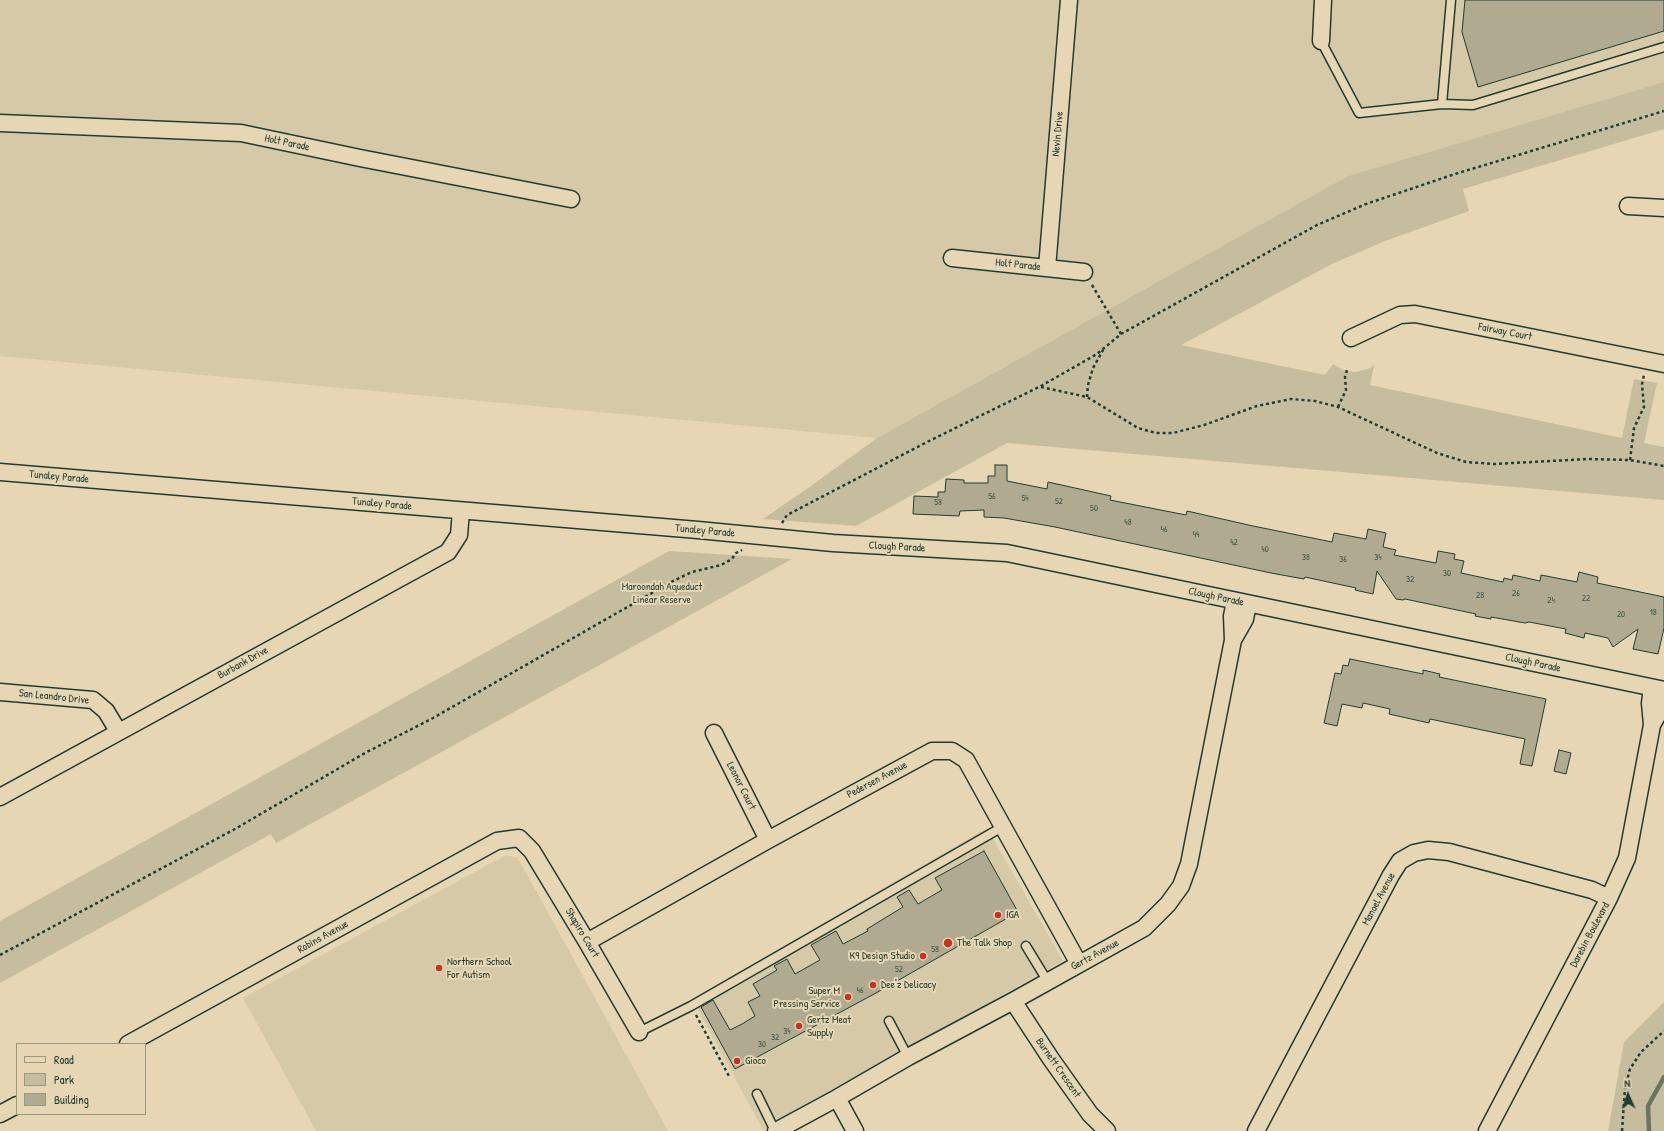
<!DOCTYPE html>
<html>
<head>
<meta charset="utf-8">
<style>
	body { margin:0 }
	#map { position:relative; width:1664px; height:1131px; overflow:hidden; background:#e7d6b3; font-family:"Patrick Hand",sans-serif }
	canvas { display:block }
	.legend { position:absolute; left:16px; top:1043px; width:130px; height:72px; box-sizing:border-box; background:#e7d6b3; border:1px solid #979980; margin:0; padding:5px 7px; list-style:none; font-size:12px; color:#1f3d34 }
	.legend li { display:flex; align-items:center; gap:8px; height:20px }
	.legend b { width:20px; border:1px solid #979980 }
	.north { position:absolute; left:1608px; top:1075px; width:40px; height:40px; -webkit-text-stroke:3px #e7d6b3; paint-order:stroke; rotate:357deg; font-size:11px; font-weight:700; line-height:16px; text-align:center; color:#1f3d34 }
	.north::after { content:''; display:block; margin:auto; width:14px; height:18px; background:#1f3d34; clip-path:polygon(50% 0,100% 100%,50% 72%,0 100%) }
</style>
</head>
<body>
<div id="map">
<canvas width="1664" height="1131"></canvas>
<ul class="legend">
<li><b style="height:5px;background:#e7d6b3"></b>Road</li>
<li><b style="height:11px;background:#c6bd9e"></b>Park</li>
<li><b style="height:11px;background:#b0ab90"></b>Building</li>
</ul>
<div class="north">N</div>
</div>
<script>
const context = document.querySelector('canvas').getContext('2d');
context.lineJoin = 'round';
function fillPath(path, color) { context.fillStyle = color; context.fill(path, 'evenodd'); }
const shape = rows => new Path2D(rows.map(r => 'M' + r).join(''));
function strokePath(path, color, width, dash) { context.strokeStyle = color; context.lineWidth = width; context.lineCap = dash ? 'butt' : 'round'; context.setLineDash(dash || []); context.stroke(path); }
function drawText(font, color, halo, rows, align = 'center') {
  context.font = font + ' "Patrick Hand",sans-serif'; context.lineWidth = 4; context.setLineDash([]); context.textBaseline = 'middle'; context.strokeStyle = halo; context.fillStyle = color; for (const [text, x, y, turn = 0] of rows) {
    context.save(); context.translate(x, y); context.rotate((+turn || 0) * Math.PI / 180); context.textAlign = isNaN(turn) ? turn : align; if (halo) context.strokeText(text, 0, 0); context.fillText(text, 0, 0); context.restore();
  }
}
fillPath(shape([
	[0,0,1664,0,1664,82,1348,176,877,438,0,356],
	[987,828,1063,961,763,1130,692,999],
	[506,855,518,858,668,1131,316,1131,243,998]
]), '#d6c9a8');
fillPath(shape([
	[1664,82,1664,129,1463,189,1469,211,1385,241,1332,264,1181,345,1325,375,1333,364,1343,370,1355,372,1368,369,1374,365,1370,385,1622,438,1634,379,1657,383,1644,443,1664,447,1664,500,1007,443,856,526,763,519,811,486,877,438,1348,176],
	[669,551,792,559,276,843,271,834,0,983,0,921],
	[1664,1002,1664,1131,1608,1131,1624,1042]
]), '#c6bd9e');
strokePath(shape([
	[1649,1131,1648,1106,1664,1077]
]), '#687562', 4.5);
const building = shape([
	[1465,0,1664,0,1664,31,1478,87,1462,32,1465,0],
	[995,465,1007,465,1007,481,1047,489,1048,482,1111,496,1110,500,1186,515,1187,511,1253,526,1332,542,1334,533,1366,539,1368,529,1386,533,1383,547,1396,550,1394,555,1436,563,1438,551,1455,554,1454,559,1464,561,1461,573,1503,582,1504,578,1512,580,1513,575,1540,581,1541,575,1577,582,1579,572,1598,577,1597,583,1664,597,1664,628,1658,654,1633,649,1638,629,1613,647,1608,638,1585,633,1584,638,1565,633,1566,629,1529,622,1525,623,1491,617,1491,619,1475,616,1476,614,1405,599,1403,600,1396,599,1377,571,1373,594,1355,590,1356,588,1305,577,1304,579,1271,573,1055,527,1004,518,984,517,984,510,960,511,959,516,913,514,914,496,938,497,938,492,945,492,946,479,964,480,964,483,988,483,988,476,995,476,995,465],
	[1350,659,1423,674,1423,670,1440,674,1439,677,1546,699,1532,766,1520,764,1525,739,1430,719,1429,723,1389,714,1390,709,1363,703,1362,708,1342,704,1337,726,1324,723,1335,673,1341,674,1343,665,1348,666,1350,659],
	[1559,750,1571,753,1566,774,1554,771,1559,750],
	[984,851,1018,912,876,993,735,1069,701,1007,713,1000,730,1030,742,1024,755,1016,748,1002,760,996,753,984,777,970,774,966,787,959,795,974,820,960,811,945,836,931,843,944,868,931,867,929,903,907,897,897,909,890,918,904,942,890,935,878,984,851]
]);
fillPath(building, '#b0ab90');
strokePath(building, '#1f3d34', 1);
const lane = shape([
	[1321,41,1359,113,1442,104,1451,0],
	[1442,104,1473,105,1664,47],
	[1026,946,1048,982],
	[889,1021,908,1057],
	[639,1032,691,1006,1004,826],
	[757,1094,775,1131]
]);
const street = shape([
	[1321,41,1323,0],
	[0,123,241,133,360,158,571,199],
	[1628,206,1664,208],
	[952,258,1084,272],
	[1047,268,1069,0],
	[1351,338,1400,315,1415,314,1664,364],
	[0,472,698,530,833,543,1007,553,1664,690],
	[1233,640,1245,619,1248,604],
	[0,692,93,700,106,711,118,731],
	[1652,725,1663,705,1664,699],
	[714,733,768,840],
	[0,797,448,552,459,535,461,511],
	[587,942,768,840,932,751,952,751,966,760,1079,964],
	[1013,1001,1051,1059,1090,1114,1107,1131],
	[128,1044,497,841,519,838,532,851,587,942,639,1032],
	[837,1098,855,1131],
	[0,1114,17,1105],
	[776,1131,837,1098,908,1057,1013,1001,1144,928,1168,904,1181,886,1189,864,1233,640,1232,616,1235,601],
	[1256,1131,1391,875,1400,861,1414,853,1428,850,1449,852,1592,890,1609,898],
	[1487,1131,1609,898,1627,858,1652,725,1650,703,1652,688]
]);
strokePath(lane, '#1f3d34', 11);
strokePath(street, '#1f3d34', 19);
strokePath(shape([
	[1092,285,1121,334],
	[1041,387,1087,397,1138,428,1156,433,1173,433,1204,425,1257,406,1291,399,1315,401,1338,407,1437,453,1466,462,1494,464,1588,459,1630,460,1664,466],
	[1087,397,1088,385,1093,368,1103,350],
	[1338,407,1346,390,1345,376,1347,370],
	[1630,460,1634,428,1644,407,1642,384,1644,375],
	[782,523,787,515,929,441,1041,386,1097,354,1121,334,1317,225,1366,204,1455,174,1664,111],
	[0,955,235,829,365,753,433,718,673,581,692,572,721,565,732,559,736,553,742,550],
	[696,1015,730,1078],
	[1622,1131,1625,1088,1630,1069,1641,1052,1664,1031]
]), '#1f3d34', 2.5, [3, 3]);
strokePath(lane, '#e7d6b3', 8);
strokePath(street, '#e7d6b3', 16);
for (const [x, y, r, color] of [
	[998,915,4,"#c8321e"],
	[948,943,5,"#c8321e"],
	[923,956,4,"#c8321e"],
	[439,968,4,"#c8321e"],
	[873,985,4,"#c8321e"],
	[848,997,4,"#c8321e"],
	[799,1026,4,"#c8321e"],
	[737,1061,4,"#c8321e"]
]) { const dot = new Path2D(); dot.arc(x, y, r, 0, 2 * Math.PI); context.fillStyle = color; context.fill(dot); strokePath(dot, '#e7d6b3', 1.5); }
drawText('9px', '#43584b', null, [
	["56",992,497],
	["54",1025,499],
	["52",1059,502],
	["58",938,503],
	["50",1094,509],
	["48",1128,523],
	["46",1164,530],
	["44",1196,535],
	["42",1234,543],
	["40",1265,550],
	["38",1306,558],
	["34",1378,558],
	["36",1343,560],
	["30",1447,574],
	["32",1410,580],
	["26",1516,594],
	["28",1480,596],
	["22",1586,599],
	["24",1551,601],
	["18",1653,613],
	["20",1621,615],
	["58",935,950],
	["52",899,970],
	["46",860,991],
	["34",787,1032],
	["32",775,1038],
	["30",762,1045]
]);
drawText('11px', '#1f3d34', '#e7d6b3', [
	["Nevin Drive",1058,134,-85],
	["Holt Parade",287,143,12],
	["Holt Parade",1018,265,6],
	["Fairway Court",1505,332,11],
	["Tunaley Parade",59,477,5],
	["Tunaley Parade",382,504,5],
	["Tunaley Parade",705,531,5],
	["Clough Parade",897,547,3],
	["Clough Parade",1216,597,12],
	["Burbank Drive",243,663,-29],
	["Clough Parade",1533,663,12],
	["San Leandro Drive",54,697,6],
	["Pedersen Avenue",877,780,-28],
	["Leonor Court",741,786,63],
	["Manoel Avenue",1379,899,-62],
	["Shapiro Court",582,933,59],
	["Darebin Boulevard",1590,935,-62],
	["Robins Avenue",323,937,-29],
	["Gertz Avenue",1095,955,-29],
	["Burnett Crescent",1058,1068,55]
]);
drawText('11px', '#304a3f', '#e7d6b3', [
	["Maroondah Aqueduct",662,587],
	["Linear Reserve",662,600]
]);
drawText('11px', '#1f3d34', '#e7d6b3', [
	["IGA",1006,915],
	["The Talk Shop",957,943],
	["K9 Design Studio",915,956,"right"],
	["Northern School",447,962],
	["For Autism",447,975],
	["Dee'z Delicacy",881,985],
	["Super M",840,991,"right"],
	["Pressing Service",840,1004,"right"],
	["Gertz Meat",807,1020],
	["Supply",807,1033],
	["Gioco",745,1061]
], 'left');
</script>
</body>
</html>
